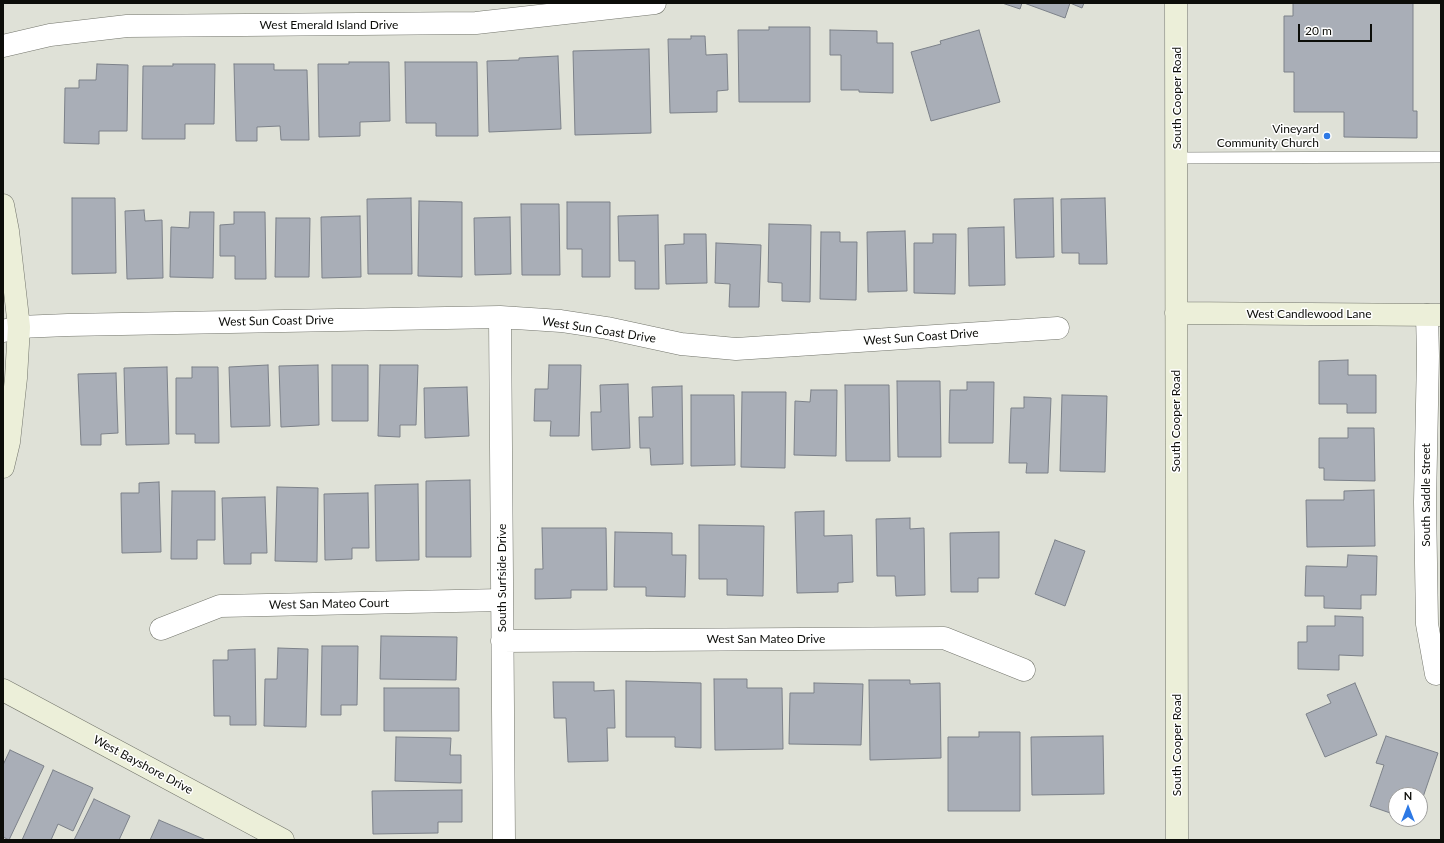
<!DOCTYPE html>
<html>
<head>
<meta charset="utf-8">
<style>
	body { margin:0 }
	#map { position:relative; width:1444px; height:843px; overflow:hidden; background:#dfe1d7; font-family:Lato,sans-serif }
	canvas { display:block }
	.frame { position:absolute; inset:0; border:4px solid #0c0d09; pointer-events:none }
	.north { position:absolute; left:1388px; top:787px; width:40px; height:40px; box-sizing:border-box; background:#fff; border:1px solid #9e9e9d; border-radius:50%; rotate:0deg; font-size:11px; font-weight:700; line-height:16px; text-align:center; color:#0c0d09 }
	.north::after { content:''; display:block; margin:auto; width:14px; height:18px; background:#2d79e5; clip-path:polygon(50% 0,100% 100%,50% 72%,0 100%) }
	.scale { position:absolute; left:1298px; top:24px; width:74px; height:18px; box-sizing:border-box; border:2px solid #0c0d09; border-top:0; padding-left:5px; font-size:12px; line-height:14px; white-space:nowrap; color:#0c0d09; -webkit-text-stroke:3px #fff; paint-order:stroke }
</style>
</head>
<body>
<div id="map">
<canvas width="1444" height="843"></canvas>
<div class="frame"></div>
<div class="north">N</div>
<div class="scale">20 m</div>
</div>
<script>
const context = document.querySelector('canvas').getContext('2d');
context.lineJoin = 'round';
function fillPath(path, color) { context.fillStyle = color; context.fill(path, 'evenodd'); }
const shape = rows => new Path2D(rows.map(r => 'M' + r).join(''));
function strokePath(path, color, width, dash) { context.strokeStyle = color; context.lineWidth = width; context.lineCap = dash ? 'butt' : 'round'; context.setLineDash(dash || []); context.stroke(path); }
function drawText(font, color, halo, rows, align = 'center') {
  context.font = font + ' Lato,sans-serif'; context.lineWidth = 3; context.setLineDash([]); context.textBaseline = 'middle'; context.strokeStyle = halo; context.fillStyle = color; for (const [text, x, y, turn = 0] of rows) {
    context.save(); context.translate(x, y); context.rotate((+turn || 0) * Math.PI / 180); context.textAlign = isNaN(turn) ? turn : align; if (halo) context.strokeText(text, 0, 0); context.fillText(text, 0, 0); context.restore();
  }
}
const building = shape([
	[1002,3,1022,3,1020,9,1002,3],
	[1024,3,1084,3,1082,8,1070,3,1065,18,1024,3],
	[1293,3,1413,3,1413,111,1417,111,1417,138,1344,137,1344,112,1294,112,1294,72,1284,72,1284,16,1293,16,1293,3],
	[769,27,810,27,810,102,739,102,738,30,769,30,769,27],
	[830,30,877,31,877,43,893,43,893,93,859,92,859,90,841,90,841,55,830,55,830,30],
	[979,30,1000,102,931,121,911,52,941,44,940,41,979,30],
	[691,36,705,36,706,55,727,54,728,90,717,91,717,112,670,113,668,39,691,39,691,36],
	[649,49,651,133,575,135,573,51,649,49],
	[558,56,561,129,489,132,487,61,519,60,519,58,558,56],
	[349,62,389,62,390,121,360,122,360,136,319,137,318,64,349,64,349,62],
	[405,62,477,62,478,136,436,136,436,123,406,123,405,62],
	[97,64,128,65,127,131,99,131,99,144,64,143,65,88,79,88,79,80,96,80,97,64],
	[173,64,215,64,214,124,185,124,185,139,142,139,143,66,173,66,173,64],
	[234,64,274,64,274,70,307,70,309,140,281,140,280,126,257,127,257,141,236,141,234,64],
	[72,198,115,198,116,273,72,274,72,198],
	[411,198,412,274,368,274,367,199,411,198],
	[1053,198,1054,257,1016,258,1014,199,1053,198],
	[1105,198,1107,264,1079,264,1079,253,1062,253,1061,199,1105,198],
	[419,201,462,202,462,277,418,276,419,201],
	[567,202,610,202,610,277,582,277,582,249,567,249,567,202],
	[521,204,559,204,560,275,522,275,521,204],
	[144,210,145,221,162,220,163,278,127,279,125,211,144,210],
	[190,212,214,212,213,278,170,277,171,227,189,228,190,212],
	[234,212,265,212,266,279,235,279,235,256,220,256,220,225,234,224,234,212],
	[658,215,659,289,635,289,635,261,619,261,618,216,658,215],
	[360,216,361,277,322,278,321,217,360,216],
	[510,217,511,274,475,275,474,218,510,217],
	[276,218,310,218,309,277,275,277,276,218],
	[769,224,811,225,810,302,782,301,782,283,768,282,769,224],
	[1004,227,1005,285,969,286,968,228,1004,227],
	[905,231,907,291,868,292,867,232,905,231],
	[821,232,840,232,840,242,857,242,856,300,820,299,821,232],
	[684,234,706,234,707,283,666,284,665,245,684,244,684,234],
	[933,234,956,234,955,294,914,293,914,243,933,243,933,234],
	[716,243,761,245,759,307,729,307,730,284,715,283,716,243],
	[1348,360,1348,375,1376,375,1376,413,1347,413,1347,404,1319,404,1319,361,1348,360],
	[268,365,270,426,231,427,229,367,268,365],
	[318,365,319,425,281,427,279,366,318,365],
	[332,365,368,365,368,421,332,421,332,365],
	[380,365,418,365,416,425,400,425,400,437,378,436,380,365],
	[549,365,581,365,579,436,550,436,551,421,534,421,535,389,548,389,549,365],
	[167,367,169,444,126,445,124,368,167,367],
	[192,367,218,367,219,443,195,443,195,434,176,434,176,378,192,378,192,367],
	[116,373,118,433,101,434,101,445,81,445,78,374,116,373],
	[897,381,940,381,941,457,898,457,897,381],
	[967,382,994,382,993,443,949,443,950,390,967,390,967,382],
	[628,384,630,448,592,450,591,412,601,412,600,385,628,384],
	[845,385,889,385,890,461,846,461,845,385],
	[682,386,683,464,651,465,650,448,640,448,639,417,653,417,652,387,682,386],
	[467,387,469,436,425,438,424,388,467,387],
	[811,390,837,390,836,456,794,455,795,401,810,402,811,390],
	[742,392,786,392,785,468,741,467,742,392],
	[691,395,734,395,735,465,691,466,691,395],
	[1062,395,1107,396,1105,472,1060,471,1062,395],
	[1024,397,1051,398,1048,473,1026,473,1027,463,1009,463,1011,408,1024,408,1024,397],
	[1348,428,1374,428,1375,481,1324,480,1324,468,1319,468,1319,438,1348,438,1348,428],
	[470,480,471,557,426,557,426,481,470,480],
	[159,482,161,552,122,553,121,493,139,493,139,483,159,482],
	[418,484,419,560,376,561,375,485,418,484],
	[277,487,318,488,317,562,275,561,277,487],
	[1374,490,1375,546,1307,547,1306,500,1344,500,1344,491,1374,490],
	[172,491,215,491,215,540,197,540,197,559,171,559,172,491],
	[368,493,369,548,352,548,352,559,325,560,324,494,368,493],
	[265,497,267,553,251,553,251,564,224,564,222,498,265,497],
	[824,511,824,536,852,535,853,582,838,583,838,592,797,593,795,512,824,511],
	[910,518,910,529,924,528,925,595,896,596,895,576,877,576,876,519,910,518],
	[699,525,764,526,763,596,727,595,727,579,699,579,699,525],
	[542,528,606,528,607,590,571,590,571,598,535,599,535,569,543,569,542,528],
	[615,532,672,533,672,555,686,555,685,597,646,596,646,587,614,587,615,532],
	[999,532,999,578,978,578,978,592,951,592,950,533,999,532],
	[1055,540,1085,551,1065,606,1035,594,1055,540],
	[1348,555,1377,556,1376,595,1361,595,1361,609,1324,608,1324,596,1305,596,1306,566,1347,567,1348,555],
	[1335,616,1363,617,1363,656,1339,655,1339,670,1298,669,1298,642,1307,642,1307,626,1335,626,1335,616],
	[381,636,457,637,456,680,380,679,381,636],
	[322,646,358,646,357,705,341,705,341,715,321,715,322,646],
	[278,648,308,649,306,727,264,726,265,679,277,679,278,648],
	[255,649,256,725,230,725,230,716,214,716,213,660,228,660,228,650,255,649],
	[714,679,747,679,747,688,782,688,783,749,715,750,714,679],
	[869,680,910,680,910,684,940,683,941,758,870,760,869,680],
	[626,681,701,683,701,748,675,747,675,737,626,737,626,681],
	[553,682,594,682,594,691,614,690,615,728,607,728,608,761,568,762,566,718,554,718,553,682],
	[814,683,863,684,861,745,789,744,790,693,814,693,814,683],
	[1355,683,1377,735,1325,757,1306,714,1331,703,1327,695,1355,683],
	[384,688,459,688,459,731,384,731,384,688],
	[979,732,1020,732,1020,811,948,811,948,737,979,737,979,732],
	[1103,736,1104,794,1032,795,1031,737,1103,736],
	[1386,736,1438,753,1420,806,1420,795,1396,795,1396,815,1370,806,1384,765,1376,763,1386,736],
	[396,737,451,738,450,755,461,755,461,783,395,781,396,737],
	[10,750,44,766,9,840,3,837,3,765,10,750],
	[53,770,93,788,73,831,58,824,51,840,22,840,53,770],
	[462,790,462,822,438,822,438,833,373,834,372,791,462,790],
	[94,799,130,816,119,840,74,840,94,799],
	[159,820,206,840,150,840,159,820]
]);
fillPath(building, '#a9aeb7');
strokePath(building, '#7c8189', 1);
const lane = shape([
	[1177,158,1441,157]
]);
const street = shape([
	[3,46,50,35,127,26,476,23,655,3],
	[1427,315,1428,356,1425,502,1427,624,1436,674],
	[500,317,504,840],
	[3,331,19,327,68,325,500,317,561,321,607,328,681,344,736,349,1058,328],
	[161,629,220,606,502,600],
	[502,641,944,638,1024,670]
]);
const secondary = shape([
	[1176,3,1177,840],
	[3,205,8,231,19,327,16,378,9,442,3,467],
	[1176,313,1441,315],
	[3,690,283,840]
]);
strokePath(lane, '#73756c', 12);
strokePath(street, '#73756c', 23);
strokePath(secondary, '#73756c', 23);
strokePath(lane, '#fff', 11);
strokePath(street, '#fff', 22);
strokePath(secondary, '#ecefd9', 22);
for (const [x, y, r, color] of [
	[1327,136,4,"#2d79e5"]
]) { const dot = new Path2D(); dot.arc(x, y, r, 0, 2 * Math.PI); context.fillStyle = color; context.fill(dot); strokePath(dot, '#fff', 1.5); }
drawText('12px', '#0c0d09', '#fff', [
	["West Emerald Island Drive",329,25],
	["South Cooper Road",1177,98,-90],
	["West Candlewood Lane",1309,314],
	["West Sun Coast Drive",276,321,-1],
	["West Sun Coast Drive",599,330,9],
	["West Sun Coast Drive",921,337,-4],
	["South Cooper Road",1176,421,-90],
	["South Saddle Street",1426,495,-90],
	["South Surfside Drive",502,578,-90],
	["West San Mateo Court",329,604,-1],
	["West San Mateo Drive",766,639],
	["South Cooper Road",1177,745,-90],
	["West Bayshore Drive",143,765,28]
]);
drawText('12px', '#0c0d09', '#fff', [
	["Vineyard",1319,129],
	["Community Church",1319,143]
], 'right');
</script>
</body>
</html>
